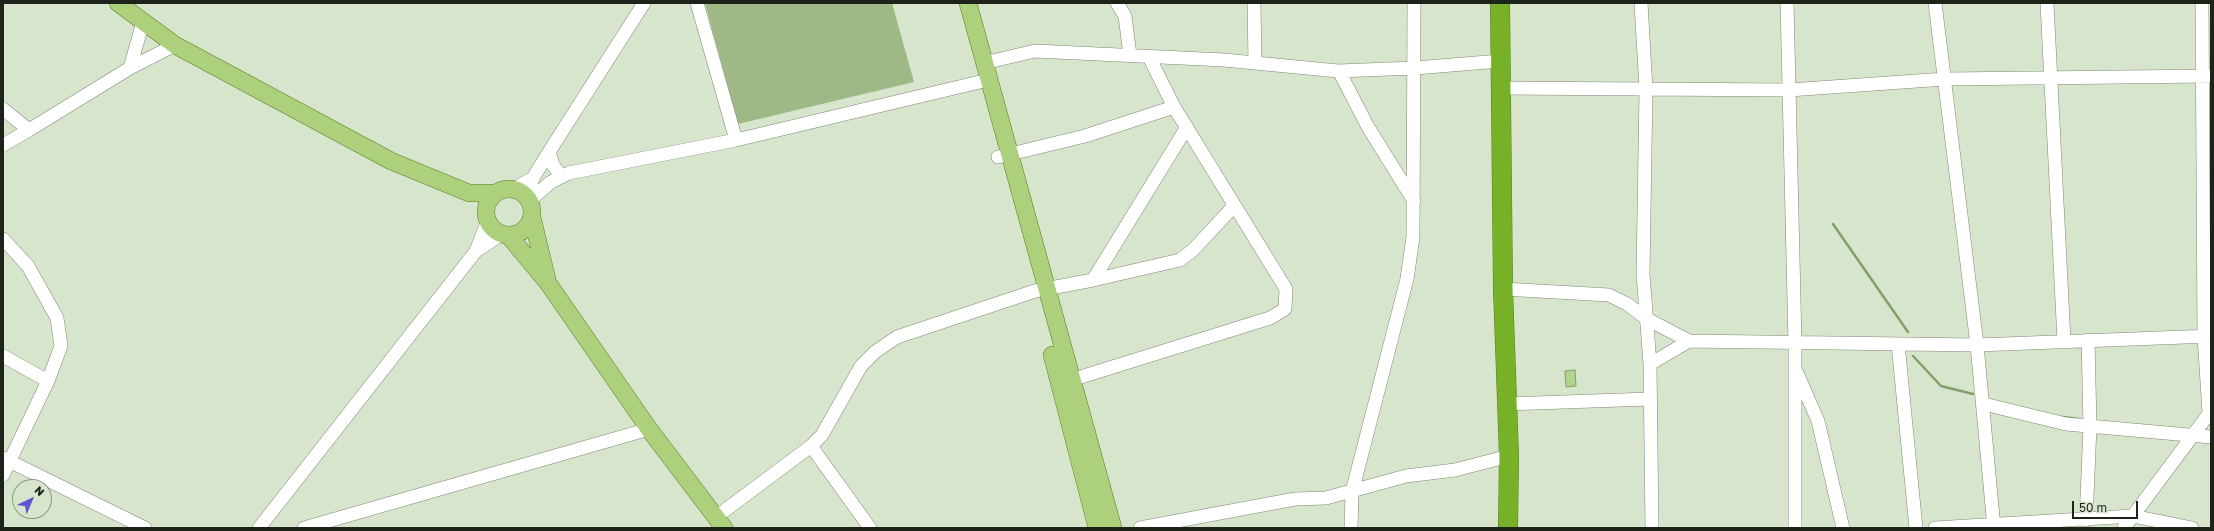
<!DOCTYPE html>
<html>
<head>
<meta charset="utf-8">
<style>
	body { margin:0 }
	#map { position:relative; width:2214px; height:531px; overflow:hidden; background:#d8e5cd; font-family:"Golos Text",sans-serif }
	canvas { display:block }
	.frame { position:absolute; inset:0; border:4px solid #1e231a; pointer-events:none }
	.north { position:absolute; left:12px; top:479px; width:40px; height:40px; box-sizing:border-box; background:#d8e5cd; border:1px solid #8e9785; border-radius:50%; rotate:44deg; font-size:11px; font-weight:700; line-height:16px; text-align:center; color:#1e231a }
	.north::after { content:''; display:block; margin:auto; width:14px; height:18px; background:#5d57cf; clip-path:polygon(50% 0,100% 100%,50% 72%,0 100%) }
	.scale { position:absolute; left:2072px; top:501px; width:66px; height:18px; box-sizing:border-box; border:2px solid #1e231a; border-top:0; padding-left:5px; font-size:12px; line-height:14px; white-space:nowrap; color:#1e231a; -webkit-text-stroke:3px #d8e5cd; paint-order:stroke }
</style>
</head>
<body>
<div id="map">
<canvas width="2214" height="531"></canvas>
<div class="frame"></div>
<div class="north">N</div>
<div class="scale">50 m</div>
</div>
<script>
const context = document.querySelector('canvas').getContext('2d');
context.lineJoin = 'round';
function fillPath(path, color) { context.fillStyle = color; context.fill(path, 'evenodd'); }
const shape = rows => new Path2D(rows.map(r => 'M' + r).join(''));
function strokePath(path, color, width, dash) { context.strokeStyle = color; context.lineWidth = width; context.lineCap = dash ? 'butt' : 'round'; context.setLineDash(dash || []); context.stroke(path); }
fillPath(shape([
	[705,3,892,3,914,82,738,124]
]), '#9eb985');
const water = shape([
	[1575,370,1576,386,1566,387,1565,371,1575,370]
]);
fillPath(water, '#afd48c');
strokePath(water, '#849f6a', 1);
strokePath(shape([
	[1833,224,1908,332],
	[1913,356,1941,386,1973,394],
	[2063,417,2078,419]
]), '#849f6a', 2.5);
const minor = shape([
	[697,3,736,140],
	[1117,3,1125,16,1130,55],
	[1254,3,1255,63],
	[1641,3,1646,89,1643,274,1650,364,1652,528],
	[1787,3,1795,342,1795,528],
	[1935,3,1977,345,1994,528],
	[2047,3,2064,341],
	[2202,3,2204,336,2209,413],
	[984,63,1035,51,1224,60,1338,71,1415,68,1500,61],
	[130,68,143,22],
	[1339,71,1368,127,1414,201],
	[1501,88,1789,90,1945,79,2211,76],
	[3,109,29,130,130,68,175,45],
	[3,145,29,130],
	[549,152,553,165,561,176],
	[998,157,1085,136,1174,107],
	[514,189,533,178],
	[527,197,533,178,549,152,644,3],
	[529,201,551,182,569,173,736,140,988,80],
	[3,239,28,266,57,318,61,346,48,381,3,475],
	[476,251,500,235],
	[1093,280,1187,127],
	[1503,289,1609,295,1627,304,1647,319,1689,341,1977,345,2211,336],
	[1898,344,1916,528],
	[3,356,48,381],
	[1650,364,1689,341],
	[1797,373,1818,421,1843,528],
	[1071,380,1270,318,1285,309,1286,289,1174,107,1149,57],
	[1506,404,1650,399],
	[1984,404,2066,424,2211,437],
	[811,446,870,528],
	[3,458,145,528],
	[716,517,811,446,822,435,861,366,875,352,897,337,1035,291,1093,280,1180,260,1193,250,1234,206],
	[2086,520,2090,426,2088,340],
	[259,528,476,251,487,223],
	[304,528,649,429],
	[1140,528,1295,499,1326,498,1406,476,1455,470,1509,456],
	[1351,528,1352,492,1407,279,1413,237,1414,3],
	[1935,528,2133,516,2192,528],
	[2124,528,2211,411]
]);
const major = shape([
	[118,3,175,45,391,161,469,193,495,193],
	[968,3,1113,528],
	'486 212a23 23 0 1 1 46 0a23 23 0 1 1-46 0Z',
	[532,217,547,279],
	[509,236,548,283,649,429,724,528],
	[1052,355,1097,528]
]);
const highway = shape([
	[1500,3,1503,289,1509,456,1508,528]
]);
strokePath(minor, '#7d8973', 14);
strokePath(major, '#577f22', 18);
strokePath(highway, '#577f22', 20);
strokePath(minor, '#fff', 13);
strokePath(major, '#add07d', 17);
strokePath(highway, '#76b127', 19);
</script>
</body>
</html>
